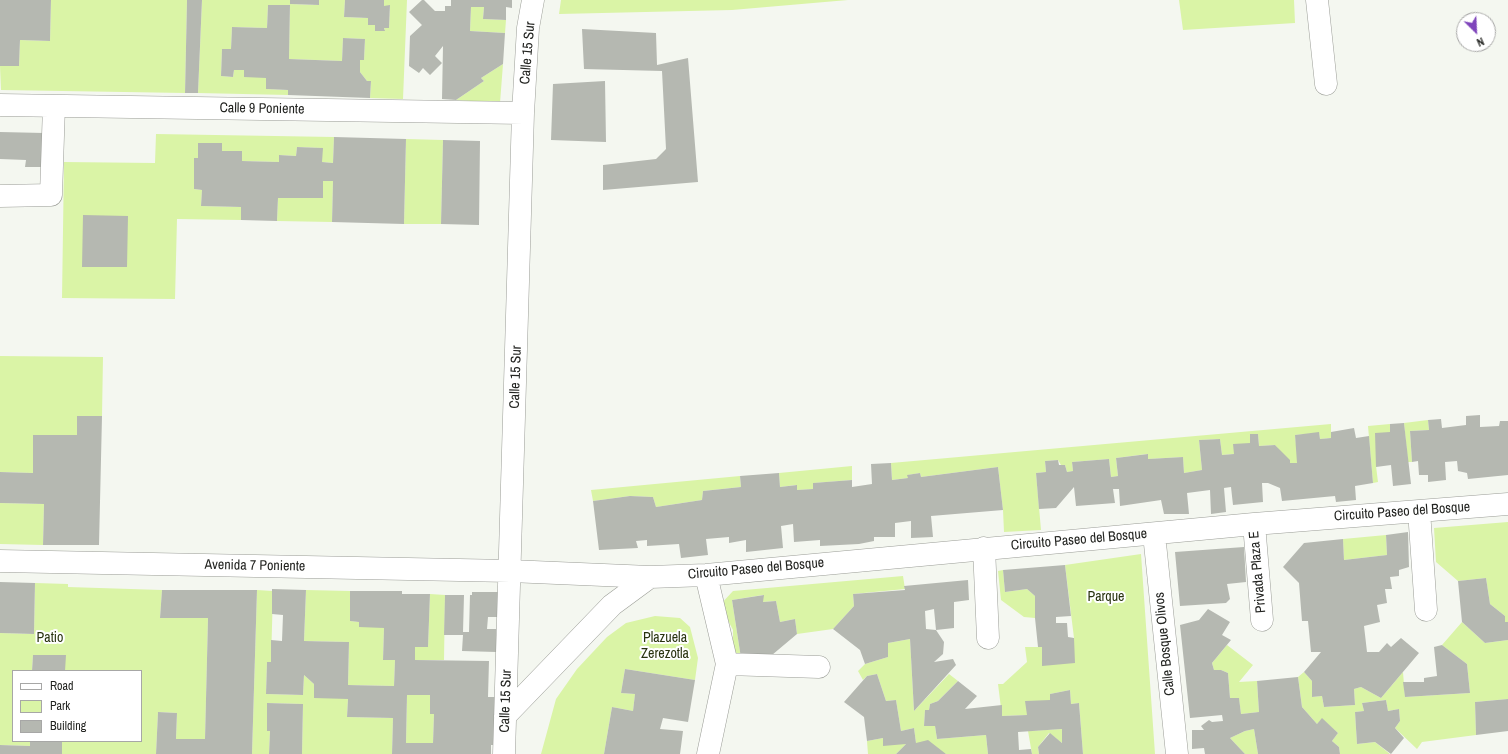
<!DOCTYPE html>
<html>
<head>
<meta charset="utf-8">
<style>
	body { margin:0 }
	#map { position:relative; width:1508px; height:754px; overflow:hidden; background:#f4f7f0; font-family:"Archivo Narrow",sans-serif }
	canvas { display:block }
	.legend { position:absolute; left:12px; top:670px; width:130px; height:72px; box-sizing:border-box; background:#fff; border:1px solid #a7a7a6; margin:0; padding:5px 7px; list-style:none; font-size:12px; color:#232421 }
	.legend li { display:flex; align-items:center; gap:8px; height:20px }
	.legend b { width:20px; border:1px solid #a7a7a6 }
	.north { position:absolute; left:1456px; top:12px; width:40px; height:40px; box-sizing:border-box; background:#fff; border:1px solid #a7a7a6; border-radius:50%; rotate:156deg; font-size:11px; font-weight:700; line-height:16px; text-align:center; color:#232421 }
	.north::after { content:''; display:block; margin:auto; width:14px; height:18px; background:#7f45bb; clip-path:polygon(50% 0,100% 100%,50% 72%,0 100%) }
</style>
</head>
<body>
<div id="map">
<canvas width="1508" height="754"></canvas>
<ul class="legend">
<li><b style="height:5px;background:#fff"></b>Road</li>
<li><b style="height:11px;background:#daf4a6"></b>Park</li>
<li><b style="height:11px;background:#b5b8b1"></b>Building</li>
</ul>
<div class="north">N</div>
</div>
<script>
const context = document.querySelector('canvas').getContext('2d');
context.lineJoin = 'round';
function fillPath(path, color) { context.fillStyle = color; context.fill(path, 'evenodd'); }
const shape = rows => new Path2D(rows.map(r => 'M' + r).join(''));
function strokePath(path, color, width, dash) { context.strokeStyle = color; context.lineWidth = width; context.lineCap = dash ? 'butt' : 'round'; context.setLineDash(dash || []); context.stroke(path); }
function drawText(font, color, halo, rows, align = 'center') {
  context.font = font + ' "Archivo Narrow",sans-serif'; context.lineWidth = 4; context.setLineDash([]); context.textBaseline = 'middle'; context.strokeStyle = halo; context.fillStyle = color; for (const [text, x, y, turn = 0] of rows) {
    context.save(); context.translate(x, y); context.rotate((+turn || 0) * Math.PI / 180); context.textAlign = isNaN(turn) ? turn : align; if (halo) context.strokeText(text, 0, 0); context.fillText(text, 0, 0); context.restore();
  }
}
fillPath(shape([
	[51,0,187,0,185,93,1,90,0,66,19,66,20,40,50,41],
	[202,0,290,0,290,4,319,5,319,0,345,0,344,17,368,18,368,25,375,25,385,30,384,28,389,28,390,6,384,6,384,0,407,0,403,99,370,98,371,82,367,81,360,72,360,60,364,60,365,39,343,38,342,61,289,59,290,5,268,5,267,28,232,27,231,49,222,49,221,76,233,77,234,70,244,70,266,78,266,89,288,90,288,95,198,93],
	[561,0,848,0,732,10,559,14],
	[1179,0,1294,0,1295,23,1183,30],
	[471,7,484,7,483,19,506,20,505,33,470,31],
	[503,64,500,103,456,100,484,81,481,78],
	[156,134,334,137,333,163,322,162,322,148,297,147,296,156,279,155,279,162,242,161,242,151,222,151,222,143,198,143,198,158,194,158,194,189,202,190,201,206,241,207,241,220,177,219,175,299,62,298,64,162,155,163],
	[406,139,443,140,441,224,404,224],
	[323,181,333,181,332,222,277,221,278,198,322,198],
	[0,356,103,357,102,416,77,416,77,435,33,435,33,473,0,472],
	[1428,420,1429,430,1410,431,1412,462,1408,462,1404,423],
	[1331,424,1331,438,1320,439,1319,433,1295,435,1298,463,1290,463,1275,445,1259,446,1258,434,1250,435,1250,443,1234,454,1222,455,1220,439,1199,440,1202,470,1184,473,1183,457,1148,459,1147,454,1116,458,1118,476,1111,477,1109,459,1072,462,1073,471,1067,472,1065,465,1061,465,1058,460,1045,461,1046,472,1036,473,1041,530,1004,532,1003,510,998,467,921,477,920,473,908,475,908,478,892,480,891,463],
	[1390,424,1390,432,1376,466,1378,482,1373,483,1368,426],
	[852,466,852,480,814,483,813,489,797,490,796,485,780,487,779,473],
	[740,476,741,487,703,491,702,500,656,507,653,497,630,496,593,501,591,490],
	[0,503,44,504,43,545,0,544],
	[1508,522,1508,622,1505,622,1505,616,1490,604,1486,578,1458,581,1436,562,1434,528],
	[1386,535,1387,555,1344,560,1343,539],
	[1141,554,1155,754,1083,754,1079,703,1071,704,1070,690,1050,694,1050,700,1027,715,1002,716,998,684,1003,684,1027,662,1025,647,1042,647,1042,665,1074,638,1065,565],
	[1003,570,1005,592,1027,589,1035,596,1035,618,1024,617,1001,600,998,571],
	[903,576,905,589,853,594,854,606,833,629,797,634,795,619,780,622,776,601,763,602,763,595,732,600,741,658,733,652,733,630,720,605,733,591],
	[35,583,68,584,68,587,162,590,160,618,208,618,205,739,176,739,177,713,158,712,156,754,62,754,62,741,141,741,141,671,65,671,65,656,33,655,32,671,13,671,13,741,30,741,30,746,0,745,0,633,34,634],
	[257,590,273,591,271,662,267,662,266,694,303,695,304,675,314,684,348,699,347,717,393,718,392,754,302,754,303,704,268,703,267,731,270,731,269,754,252,754],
	[306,590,350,591,350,621,359,622,384,628,383,660,395,660,394,686,348,685,349,642,304,641],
	[430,594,445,595,444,660,415,660,415,647,428,647],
	[655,616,680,618,690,627,698,658,695,680,625,669,621,693,635,694,633,711,612,707,604,754,541,754,556,699,577,669,607,637,626,623],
	[1462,622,1485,643,1508,640,1508,699,1475,702,1476,735,1422,742,1417,749,1395,728,1400,721,1399,709,1388,711,1386,700,1362,703,1364,711,1355,712,1357,744,1375,742,1390,754,1340,754,1339,747,1332,741,1338,733,1322,719,1317,724,1302,707,1298,677,1304,672,1312,681,1312,697,1322,696,1324,707,1355,705,1354,689,1361,687,1381,698,1403,672,1405,697,1470,693,1467,664,1442,645],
	[910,639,914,711,949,674,958,681,938,701,930,704,929,710,925,710,924,726,935,726,937,739,986,735,988,754,946,754,916,743,914,728,901,731,896,700,886,701,877,674,867,676,863,680,858,671,865,664,888,657,888,643],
	[1227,645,1253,665,1239,682,1257,681,1259,712,1241,714,1239,699,1230,698,1228,673,1221,670,1214,670,1212,663],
	[407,695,430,695,430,714,434,714,433,743,406,743],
	[1062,729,1062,743,1049,733,1038,747,1039,754,1032,754,1028,731],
	[1254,729,1258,754,1245,754,1230,738,1245,731],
	[883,738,908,742,896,754,868,754,867,741]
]), '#daf4a6');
fillPath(shape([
	[0,0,51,0,50,41,20,40,19,66,0,66],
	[187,0,202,0,198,93,185,93],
	[290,0,319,0,319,5,290,4],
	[345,0,384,0,384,6,390,5,389,28,384,28,385,31,375,31,375,25,368,25,368,18,344,17],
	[422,0,424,0,435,11,445,11,445,6,451,6,451,0,512,0,512,8,506,7,506,20,483,19,484,7,471,7,470,31,505,33,503,64,481,78,484,81,456,100,442,99,443,46,435,56,442,63,430,75,423,68,419,73,409,66,410,36,422,25,409,12],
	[268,5,290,5,289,59,342,61,343,38,365,39,364,60,360,60,360,72,367,81,371,81,370,98,288,95,288,90,266,89,266,78,244,77,244,70,234,70,233,77,221,76,222,49,231,49,232,27,267,28],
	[582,29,656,33,657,65,688,58,698,182,603,190,603,165,656,159,666,149,662,71,584,69],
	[605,81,606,142,551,140,553,84],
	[0,132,44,133,43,167,25,167,26,160,0,159],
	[334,137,406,139,404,224,332,222,333,181,323,181,323,198,278,198,277,221,241,220,241,207,201,206,202,190,194,189,194,158,198,158,198,143,222,143,222,151,242,151,242,161,279,162,279,155,296,156,297,147,323,148,322,162,333,163],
	[443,140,480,141,479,225,441,224],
	[83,215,128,216,127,267,82,267],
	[1480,415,1480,427,1499,426,1500,421,1508,421,1508,475,1468,479,1467,473,1458,471,1457,461,1445,462,1446,480,1428,482,1428,475,1419,475,1418,461,1412,462,1410,431,1429,430,1428,420,1441,419,1442,428,1466,425,1466,416],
	[77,416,102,416,99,545,43,545,44,504,0,503,0,472,33,473,33,435,77,435],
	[1404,423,1411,484,1393,486,1391,465,1376,467,1375,433,1390,432,1390,424],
	[1354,428,1356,438,1369,436,1373,483,1355,486,1356,500,1336,502,1335,496,1282,501,1280,488,1268,483,1262,483,1263,502,1233,505,1231,487,1224,488,1226,512,1211,514,1210,490,1187,493,1189,514,1164,514,1161,500,1120,506,1119,489,1113,489,1115,503,1076,506,1074,487,1056,508,1039,509,1036,473,1046,472,1045,461,1058,460,1059,465,1065,465,1067,472,1073,471,1072,462,1109,459,1111,477,1118,476,1116,458,1148,454,1148,459,1183,457,1184,473,1202,470,1199,440,1220,439,1222,455,1234,454,1233,444,1250,443,1250,434,1258,434,1259,446,1275,445,1290,460,1290,463,1297,463,1295,435,1319,432,1320,439,1331,438,1331,432],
	[891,463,892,480,908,478,907,475,920,473,921,477,998,467,1003,510,931,516,933,537,911,538,911,521,895,523,895,537,874,537,874,541,859,544,820,546,820,540,794,542,793,524,781,526,783,548,746,552,746,540,729,543,729,537,706,539,708,555,681,558,679,544,647,546,647,540,636,541,638,548,599,550,593,501,630,496,653,497,656,507,702,500,703,491,741,487,740,476,779,473,780,487,797,485,797,490,813,489,813,483,852,480,852,487,872,484,871,464],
	[1408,532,1409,567,1399,570,1399,576,1390,577,1392,589,1385,589,1387,603,1377,605,1380,622,1364,626,1367,652,1379,652,1387,643,1391,647,1401,638,1419,653,1381,698,1361,687,1354,689,1355,705,1324,707,1322,696,1312,697,1312,681,1304,672,1321,652,1311,652,1308,621,1302,621,1299,583,1283,567,1304,543,1343,539,1344,560,1387,555,1386,535],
	[1244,547,1246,582,1227,584,1230,599,1226,603,1180,606,1175,552],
	[1065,565,1071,616,1056,617,1056,623,1067,623,1068,637,1074,638,1075,663,1042,666,1042,647,1038,647,1035,618,1035,596,1027,589,1005,592,1003,570],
	[1486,578,1490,604,1505,616,1505,622,1508,622,1508,640,1485,643,1462,622,1458,581],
	[968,580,969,600,954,602,954,628,936,630,944,642,943,654,934,662,953,659,956,665,914,711,910,639,888,643,888,657,865,664,860,650,833,629,854,606,853,594,905,590,904,586],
	[934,609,936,630,926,629,925,611],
	[0,582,35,583,34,634,0,633],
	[272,589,306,590,304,641,349,642,348,685,394,686,395,660,383,660,384,628,359,627,359,622,350,621,350,591,402,591,402,594,430,594,428,647,415,647,415,660,489,661,488,697,495,697,494,745,491,745,491,754,392,754,393,718,347,717,348,699,314,698,314,684,304,675,303,695,266,694,267,662,271,662,271,640,282,641,283,615,272,614],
	[407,695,430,695,430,714,434,714,433,743,406,743],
	[162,590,257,590,252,754,156,754,158,712,177,713,176,739,205,739,208,618,160,618],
	[472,592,498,592,498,617,488,617,487,629,496,629,496,652,462,651,463,635,444,635,445,595,464,595,463,632,469,632,470,595,472,595],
	[764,595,763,602,776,601,780,622,795,619,797,634,772,655,741,658,732,600],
	[1208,609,1230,622,1222,635,1231,640,1212,663,1214,670,1221,670,1228,673,1230,698,1239,698,1241,714,1259,712,1257,681,1298,677,1302,707,1317,724,1322,718,1338,733,1332,741,1339,747,1340,754,1258,754,1254,729,1245,731,1230,738,1245,754,1205,754,1204,748,1192,749,1192,730,1204,730,1201,726,1209,720,1212,722,1223,721,1222,715,1190,718,1180,625,1199,620],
	[1442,645,1467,664,1470,693,1405,697,1403,682,1424,682,1424,678,1437,676,1434,647],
	[33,655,66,655,65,671,32,671],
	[625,669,695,680,688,722,663,718,660,729,683,731,680,754,604,754,612,707,633,711,635,694,621,693],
	[877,674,886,701,896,700,901,731,914,728,916,743,928,740,946,754,896,754,906,744,883,746,883,738,867,741,864,717,844,702,867,676],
	[958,681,977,696,965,709,1002,705,1002,716,1027,715,1025,701,1050,700,1050,694,1070,690,1071,704,1079,703,1083,754,1039,754,1038,747,1050,733,1062,743,1062,729,1018,732,1019,750,1031,749,1032,754,988,754,986,735,937,739,935,726,924,726,925,710,929,710,930,704,938,701],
	[1508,699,1508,731,1476,735,1475,702],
	[1386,700,1388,711,1399,709,1400,721,1395,728,1404,738,1391,754,1375,742,1357,744,1355,712,1364,711,1362,703],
	[267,703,303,704,302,754,269,754,270,731,267,731],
	[30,741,62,741,62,754,0,754,0,745,30,746]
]), '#b5b8b1');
const minor = shape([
	[1317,0,1326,84],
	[0,105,523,113],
	[0,196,51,195,54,106],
	[1419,511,1426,610],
	[1254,524,1262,620],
	[1154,534,1177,754],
	[984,548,988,638],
	[0,561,510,571,650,577,706,575,1254,524,1508,504],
	[706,575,727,664,708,754],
	[727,664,819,667],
	[505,716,612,605,650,577],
	[504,754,523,113,528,28,533,0]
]);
strokePath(minor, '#9b9d97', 23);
strokePath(minor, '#fff', 22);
drawText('14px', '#232421', '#fff', [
	["Calle 15 Sur",528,53,-85],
	["Calle 9 Poniente",262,109,1],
	["Calle 15 Sur",516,377,-88],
	["Circuito Paseo del Bosque",1402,512,-4],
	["Circuito Paseo del Bosque",1079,540,-5],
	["Avenida 7 Poniente",255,566,1],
	["Circuito Paseo del Bosque",756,569,-5],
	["Privada Plaza E",1258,572,-95],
	["Calle Bosque Olivos",1165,644,-96],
	["Calle 15 Sur",506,701,-88]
]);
drawText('14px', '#293310', '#fff', [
	["Parque",1106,597],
	["Patio",50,638],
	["Plazuela",665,638],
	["Zerezotla",665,654]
]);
</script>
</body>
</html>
